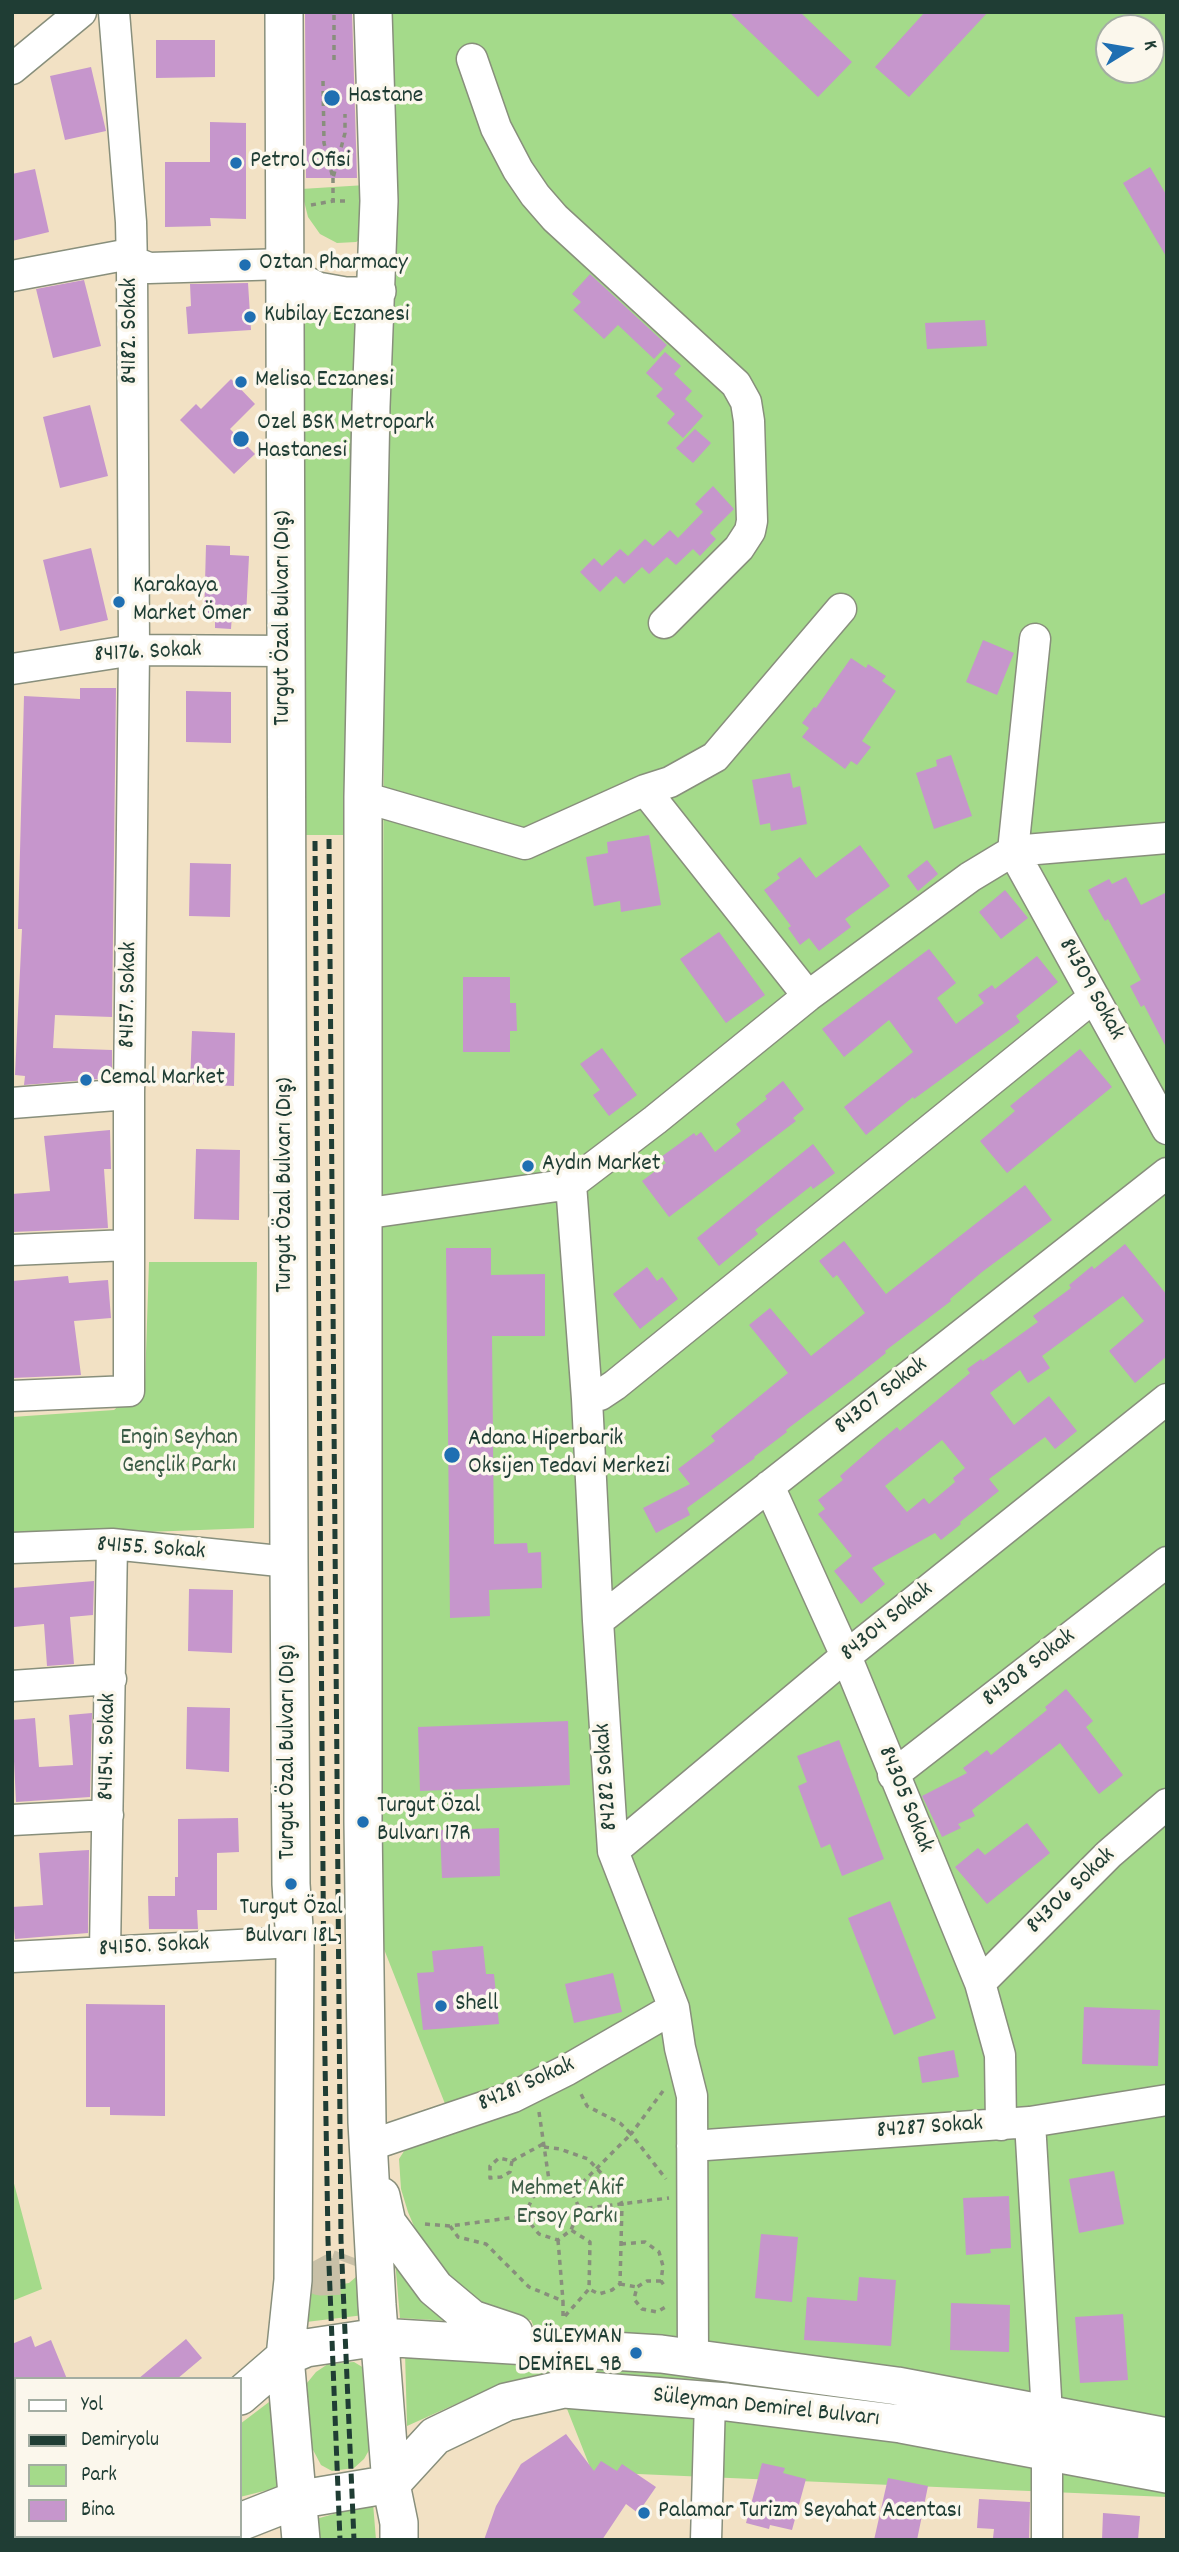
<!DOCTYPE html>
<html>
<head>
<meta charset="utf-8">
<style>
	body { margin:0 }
	#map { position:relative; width:1179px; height:2552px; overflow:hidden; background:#f2e1c4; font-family:Dekko,sans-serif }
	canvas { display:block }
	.frame { position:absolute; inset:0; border:14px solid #1f3d34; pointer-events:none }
	.legend { position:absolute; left:14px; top:2377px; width:228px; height:161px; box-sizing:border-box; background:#fbf7ec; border:2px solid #a3ada2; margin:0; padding:9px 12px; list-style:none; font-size:21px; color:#1f3d34 }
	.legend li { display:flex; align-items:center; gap:14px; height:35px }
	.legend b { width:35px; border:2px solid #a3ada2 }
	.north { position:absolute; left:1095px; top:14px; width:70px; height:70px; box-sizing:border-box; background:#fbf7ec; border:2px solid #a3ada2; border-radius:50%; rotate:79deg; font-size:19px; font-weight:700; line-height:28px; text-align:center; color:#1f3d34 }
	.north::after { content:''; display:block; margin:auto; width:24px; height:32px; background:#1f6fb2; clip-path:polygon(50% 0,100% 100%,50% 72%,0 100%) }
</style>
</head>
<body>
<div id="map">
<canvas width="1179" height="2552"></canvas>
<div class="frame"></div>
<ul class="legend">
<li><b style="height:9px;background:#fff"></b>Yol</li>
<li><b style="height:9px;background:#1f3d34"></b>Demiryolu</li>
<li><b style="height:19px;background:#a4da8a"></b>Park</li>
<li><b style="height:19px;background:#c696cc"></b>Bina</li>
</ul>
<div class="north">K</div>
</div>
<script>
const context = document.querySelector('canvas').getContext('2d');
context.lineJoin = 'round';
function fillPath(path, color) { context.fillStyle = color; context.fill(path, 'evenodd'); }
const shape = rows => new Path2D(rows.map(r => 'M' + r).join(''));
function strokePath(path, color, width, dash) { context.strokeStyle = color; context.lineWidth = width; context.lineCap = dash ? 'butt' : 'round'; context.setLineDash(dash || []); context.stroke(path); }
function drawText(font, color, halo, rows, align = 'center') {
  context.font = font + ' Dekko,sans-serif'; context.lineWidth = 7; context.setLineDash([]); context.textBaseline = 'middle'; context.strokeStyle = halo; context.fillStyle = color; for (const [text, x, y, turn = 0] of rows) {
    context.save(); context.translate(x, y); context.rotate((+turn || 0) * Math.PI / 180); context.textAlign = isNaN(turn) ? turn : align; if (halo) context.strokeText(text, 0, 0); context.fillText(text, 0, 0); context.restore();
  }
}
fillPath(shape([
	[374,12,1167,12,1167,2497,592,2472,554,2376,536,2375,476,2395,407,2426,405,2352,548,2362,531,2320,515,2320,487,2309,456,2289,416,2231,408,2212,401,2189,399,2159,415,2134,453,2124,378,1934,386,290],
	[1109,28,1151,28,1151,70,1109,70],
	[366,185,365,237,356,242,337,243,320,234,308,217,301,189],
	[363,292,346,835,302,835,299,308,326,308],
	[149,1262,257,1262,254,1528,12,1537,12,1417,114,1410,145,1383],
	[12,2176,42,2289,12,2301],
	[394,2249,465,2322,400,2318],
	[307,2264,316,2279,336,2285,349,2283,356,2277,362,2264,364,2315,306,2322],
	[354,2362,364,2368,372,2445,364,2459,354,2468,332,2471,321,2465,312,2448,307,2383,316,2372,328,2364],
	[273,2399,284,2486,240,2497,240,2424],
	[373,2503,376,2540,318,2540,316,2519]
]), '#a4da8a');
fillPath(shape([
	[305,12,352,12,357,178,306,178],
	[729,12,800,12,852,62,818,97],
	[925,12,988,12,909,97,875,67],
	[156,40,215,40,215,77,156,78],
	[91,67,106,131,65,140,50,76],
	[210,122,246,123,246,219,210,218,211,226,165,227,165,162,210,162],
	[1150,167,1167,196,1167,258,1123,183],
	[35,169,49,232,12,241,12,174],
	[590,274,667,345,654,359,618,325,604,339,573,310,581,302,572,294],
	[84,280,101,346,53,358,36,289],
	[248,283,251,330,188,334,186,307,191,306,190,284],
	[985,320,987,346,927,349,925,323],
	[665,352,681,366,674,374,692,391,685,399,703,416,683,438,667,423,675,414,656,396,663,389,646,373],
	[231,379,255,404,230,429,255,454,234,474,180,420,196,404,201,409],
	[90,405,108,476,60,488,43,417],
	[695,429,711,443,693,463,676,448],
	[713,486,734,509,710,533,716,539,700,556,693,549,676,565,667,557,649,574,642,567,624,584,616,576,600,592,580,572,594,558,602,566,620,549,628,556,645,539,653,546,670,530,678,538,703,512,695,504],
	[206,545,230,546,230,555,249,556,246,616,232,615,231,629,215,628,215,621,204,621],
	[91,548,108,620,60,631,43,560],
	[983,640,1014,653,997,695,966,682],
	[851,658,866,668,868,664,886,676,882,681,896,691,862,741,871,747,857,765,851,761,845,769,802,737,809,728,802,723,814,707,816,708],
	[80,688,116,688,112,1017,55,1015,53,1048,112,1050,112,1078,24,1085,25,1076,15,1075,22,929,18,929,24,696,80,699],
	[186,691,231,692,231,743,186,742],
	[951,755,972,816,934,829,916,773,937,766,936,760],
	[790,773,793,788,800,786,807,824,771,831,770,823,760,825,752,780],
	[649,835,661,905,621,912,620,901,594,906,586,857,608,853,607,842],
	[860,845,890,886,845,919,851,927,819,951,809,938,800,945,788,928,791,926,764,890,780,878,777,874,800,857,816,878],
	[927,860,938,874,918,891,907,876],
	[190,863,231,864,230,917,189,916],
	[1126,877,1141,905,1167,892,1167,1049,1144,1005,1141,1007,1130,986,1141,980,1108,919,1105,921,1088,890,1109,879,1112,884],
	[1005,890,1028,918,1001,939,979,912],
	[719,932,765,995,726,1023,680,959],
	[929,949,956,983,937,998,956,1024,984,1003,978,995,992,985,995,989,1037,956,1058,982,1016,1016,1020,1022,914,1099,913,1097,866,1135,844,1107,913,1052,889,1020,844,1057,822,1029],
	[463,977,510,977,510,1003,516,1003,517,1031,510,1031,510,1052,463,1052],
	[192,1031,235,1033,234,1086,190,1084],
	[602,1048,637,1095,609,1116,593,1095,600,1090,580,1064],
	[1080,1049,1112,1087,1007,1173,980,1141,1015,1111,1010,1106],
	[783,1081,804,1109,793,1118,796,1121,669,1217,642,1181,666,1163,661,1157,694,1133,696,1136,701,1132,715,1152,741,1131,736,1124,767,1099,765,1096],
	[110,1130,111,1169,104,1169,108,1228,12,1232,12,1194,50,1191,44,1136],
	[813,1144,835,1173,813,1189,811,1186,755,1230,758,1234,719,1266,697,1238],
	[196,1149,240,1150,239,1220,194,1219],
	[1025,1185,1052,1220,982,1272,950,1299,951,1301,885,1351,886,1353,852,1380,786,1430,787,1432,754,1457,755,1458,687,1508,690,1515,656,1533,643,1508,690,1484,678,1469,715,1441,711,1436,788,1373,749,1325,770,1308,811,1356,865,1313,837,1275,833,1278,819,1261,844,1241,886,1294],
	[1125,1244,1167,1295,1167,1356,1135,1383,1109,1351,1144,1321,1123,1296,1042,1356,1050,1368,1028,1383,1020,1370,990,1393,1014,1425,1049,1396,1077,1431,1055,1449,1045,1437,989,1479,999,1491,960,1522,961,1524,941,1540,935,1533,872,1568,885,1584,861,1604,834,1571,852,1556,818,1514,825,1509,818,1500,843,1480,840,1476,879,1442,897,1427,900,1431,970,1373,967,1369,981,1359,983,1361,1038,1322,1033,1316,1071,1288,1069,1285,1092,1266,1094,1269],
	[942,1440,965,1468,953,1478,955,1482,929,1504,924,1498,907,1512,885,1486],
	[446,1248,491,1248,491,1275,545,1274,545,1336,492,1336,494,1544,527,1543,528,1553,541,1552,542,1588,489,1590,490,1616,450,1618],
	[647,1267,657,1281,662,1277,678,1299,640,1329,613,1294],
	[68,1276,69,1283,108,1280,111,1318,74,1321,81,1375,12,1378,12,1281],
	[94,1581,93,1615,70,1617,74,1664,47,1666,44,1624,14,1627,12,1588],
	[189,1589,233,1590,232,1653,188,1651],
	[1066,1689,1093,1721,1086,1727,1123,1775,1099,1794,1060,1743,972,1810,975,1816,958,1824,961,1828,942,1837,922,1796,967,1773,963,1768,987,1750,991,1755,1047,1710,1045,1707],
	[187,1707,230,1708,229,1772,186,1769],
	[92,1713,90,1797,16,1802,12,1720,35,1718,39,1767,73,1765,69,1715],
	[568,1721,570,1785,420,1791,418,1727],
	[839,1740,884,1859,842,1876,830,1844,821,1848,798,1786,807,1782,797,1756],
	[238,1818,239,1852,217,1853,217,1910,197,1910,198,1929,149,1929,148,1896,175,1896,175,1877,178,1877,178,1819],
	[1027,1823,1050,1853,987,1904,955,1867,978,1848,985,1855],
	[499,1828,500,1876,442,1878,440,1830],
	[89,1850,88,1933,15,1939,12,1907,43,1905,39,1853],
	[890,1901,936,2018,894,2035,848,1918],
	[483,1946,486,1974,494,1974,499,2024,423,2030,417,1973,434,1972,432,1951],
	[613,1973,622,2012,574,2023,565,1984],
	[86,2004,165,2005,165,2116,110,2115,110,2107,86,2107],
	[1084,2007,1160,2010,1158,2066,1082,2064],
	[954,2050,959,2077,922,2083,918,2057],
	[1114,2171,1124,2224,1079,2233,1069,2179],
	[1009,2196,1011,2248,990,2249,991,2253,966,2255,963,2198],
	[761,2234,798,2237,792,2302,755,2298],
	[859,2277,896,2280,891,2346,804,2340,807,2297,857,2301],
	[951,2303,1010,2305,1009,2352,950,2350],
	[1123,2314,1128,2380,1080,2383,1075,2317],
	[31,2336,35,2347,51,2340,67,2379,12,2379,12,2344],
	[186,2339,202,2358,177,2379,138,2379],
	[566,2434,594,2471,601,2461,617,2471,622,2464,656,2487,638,2513,626,2504,602,2540,484,2540,496,2506,521,2464],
	[762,2463,785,2468,783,2473,806,2479,792,2530,770,2525,769,2529,746,2523],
	[888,2478,928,2486,917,2540,874,2540],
	[979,2499,1030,2502,1029,2540,993,2538,994,2529,977,2528],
	[1103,2513,1140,2516,1138,2540,1102,2540]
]), '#c696cc');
strokePath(shape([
	[312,2262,320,2277,345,2276,352,2257]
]), '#c8c0a7', 37, [37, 18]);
const minor = shape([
	[472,59,496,128,518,170,535,195,555,218,736,384,746,402,749,421,752,521,750,531,739,548,664,623],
	[12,69,81,12],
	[12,276,119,256,149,268,286,264],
	[1035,639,1013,851,1167,1129],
	[12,669,134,650,285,651],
	[645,790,808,996],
	[363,797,525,844,645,790,670,782,715,757,841,609],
	[12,1103,129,1094],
	[571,1184,587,1399,598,1621,613,1851,674,2008,680,2048,692,2096,693,2358],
	[362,1214,571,1184,655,1120,808,996,970,877,1013,851,1167,838],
	[12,1250,128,1245],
	[12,1396,129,1391,129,1094,134,650,132,268,131,222,114,12],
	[587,1399,600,1395,615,1385,1094,997],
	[769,1486,846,1656,980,1983,1000,2055,1001,2125],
	[12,1548,112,1544,289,1562],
	[598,1621,1167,1173],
	[12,1686,111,1679],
	[893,1775,1167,1562],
	[12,1820,108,1815],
	[613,1851,846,1656,1167,1399],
	[105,1950,112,1544],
	[12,1957,295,1942],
	[980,1983,1109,1854,1167,1804],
	[1030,2122,1047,2414],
	[371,2145,513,2097,567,2070,674,2008],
	[692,2146,1030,2122,1167,2100],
	[706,2540,710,2400],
	[1047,2540,1047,2451]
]);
const major = shape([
	[284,12,289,1562,291,1884,295,1942,293,2280,285,2357,301,2540],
	[373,12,379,201,371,406,363,797,363,1822,367,2122,377,2305,391,2484,399,2523,399,2540],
	[286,275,317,291,345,296,365,296,377,291],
	[381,2196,387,2223,435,2288,472,2319,514,2333],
	[240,2396,285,2357,306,2348,379,2337,661,2354,897,2386,1167,2437],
	[391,2484,435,2436,506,2402,564,2389,727,2402,901,2424,1167,2474],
	[240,2522,296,2500,391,2484],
	[12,2532,16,2531],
	[146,2540,155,2536],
	[179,2540,191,2536]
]);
strokePath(minor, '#888f7c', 33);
strokePath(major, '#888f7c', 40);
strokePath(shape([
	[334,15,334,62],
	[323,81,324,143,333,178,345,133,345,114],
	[333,178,333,201,350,201],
	[311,205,333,201],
	[663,2091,631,2134,666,2179],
	[539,2112,550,2187],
	[544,2147,560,2149,588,2159,615,2188,622,2204,620,2284,612,2290,599,2294,589,2289],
	[512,2161,510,2172,501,2177,490,2178,490,2166,499,2158,512,2161,543,2144],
	[572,2193,580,2209],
	[524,2216,536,2191,553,2186,572,2193,631,2134,620,2123,587,2106,579,2090],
	[425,2224,450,2226,524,2216,539,2234,558,2240,571,2230,580,2209,669,2198],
	[450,2226,458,2237,486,2244,529,2287,563,2301,563,2320],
	[558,2240,563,2301],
	[621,2244,645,2242,659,2252,663,2266,661,2281,666,2288],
	[661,2281,647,2281,637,2287,634,2299,642,2309,657,2312,669,2305],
	[620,2284,637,2287],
	[565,2316,589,2289,590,2242,571,2230]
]), '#888f7c', 3.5, [5, 5]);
strokePath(minor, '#fff', 30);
strokePath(major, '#fff', 37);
strokePath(shape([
	[329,839,341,2240,354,2540],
	[315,841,324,2000,328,2240,340,2540]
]), '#1f3d34', 5, [10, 5]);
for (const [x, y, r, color] of [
	[332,98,9,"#1f6fb2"],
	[236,163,7,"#1f6fb2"],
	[245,265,7,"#1f6fb2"],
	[250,317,7,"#1f6fb2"],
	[241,382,7,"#1f6fb2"],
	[241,439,9,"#1f6fb2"],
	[119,602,7,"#1f6fb2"],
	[86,1080,7,"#1f6fb2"],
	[528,1166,7,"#1f6fb2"],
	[452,1455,9,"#1f6fb2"],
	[363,1822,7,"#1f6fb2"],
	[291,1884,7,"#1f6fb2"],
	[441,2006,7,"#1f6fb2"],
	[636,2353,7,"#1f6fb2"],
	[644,2513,7,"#1f6fb2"]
]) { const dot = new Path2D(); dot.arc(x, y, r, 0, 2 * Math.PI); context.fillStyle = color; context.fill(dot); strokePath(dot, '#fbf7ec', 2.5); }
drawText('24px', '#1f3d34', '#fbf7ec', [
	["Hastane",348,98],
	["Petrol Ofisi",250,163],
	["Oztan Pharmacy",259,265],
	["Kubilay Eczanesi",264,317],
	["Melisa Eczanesi",255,382],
	["Ozel BSK Metropark",257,425],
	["Hastanesi",257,453],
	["Karakaya",133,588],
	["Market Ömer",133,616],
	["Cemal Market",100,1080],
	["Aydın Market",542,1166],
	["Adana Hiperbarik",468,1441],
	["Oksijen Tedavi Merkezi",468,1469],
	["Turgut Özal",377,1808],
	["Bulvarı 17R",377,1836],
	["Turgut Özal",291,1910,"center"],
	["Bulvarı 18L",291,1938,"center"],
	["Shell",455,2006],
	["SÜLEYMAN",622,2339,"right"],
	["DEMİREL 9B",622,2367,"right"],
	["Palamar Turizm Seyahat Acentası",658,2513]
], 'left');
drawText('24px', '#1f3d34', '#fbf7ec', [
	["84182. Sokak",132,331,-90],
	["Turgut Özal Bulvarı (Dış)",285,618,-90],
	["84176. Sokak",148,654,-3],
	["84309 Sokak",1090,990,61],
	["84157. Sokak",130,995,-89],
	["Turgut Özal Bulvarı (Dış)",287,1185,-90],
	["84307 Sokak",882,1397,-38],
	["84155. Sokak",151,1550,4],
	["84304 Sokak",888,1623,-39],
	["84308 Sokak",1030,1669,-38],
	["84154. Sokak",109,1747,-89],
	["Turgut Özal Bulvarı (Dış)",290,1752,-90],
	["84282 Sokak",608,1777,-94],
	["84305 Sokak",904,1800,68],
	["84306 Sokak",1072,1892,-44],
	["84150. Sokak",154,1948,-3],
	["84281 Sokak",527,2086,-24],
	["84287 Sokak",930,2129,-4],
	["Süleyman Demirel Bulvarı",766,2409,6]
]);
drawText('24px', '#3a5c45', '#fbf7ec', [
	["Engin Seyhan",179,1440],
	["Gençlik Parkı",179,1468],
	["Mehmet Akif",567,2191],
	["Ersoy Parkı",567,2219]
]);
</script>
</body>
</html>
